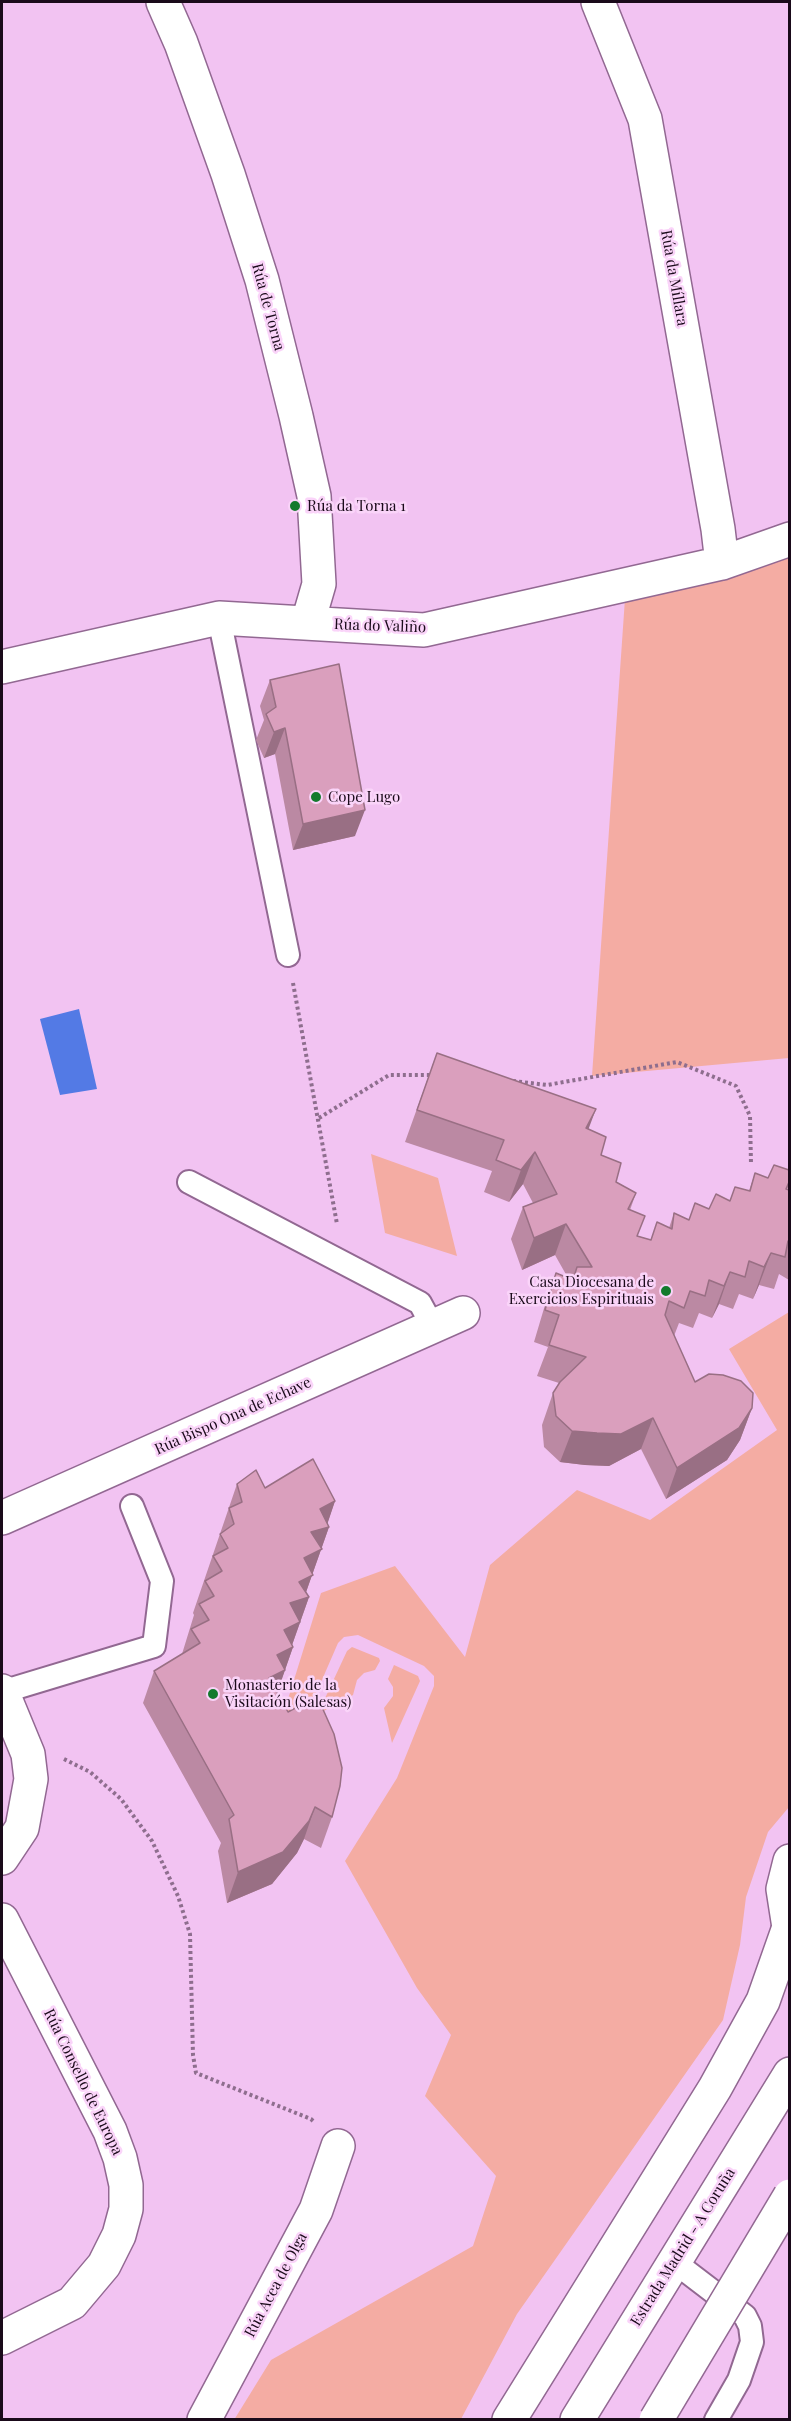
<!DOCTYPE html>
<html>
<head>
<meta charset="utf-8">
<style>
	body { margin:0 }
	#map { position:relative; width:791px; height:2421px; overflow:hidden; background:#f2c3f2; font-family:"Playfair Display",serif }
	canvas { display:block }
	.frame { position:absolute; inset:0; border:3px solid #1a0a1a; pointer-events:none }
</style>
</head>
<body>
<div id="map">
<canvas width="791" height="2421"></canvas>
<div class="frame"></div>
</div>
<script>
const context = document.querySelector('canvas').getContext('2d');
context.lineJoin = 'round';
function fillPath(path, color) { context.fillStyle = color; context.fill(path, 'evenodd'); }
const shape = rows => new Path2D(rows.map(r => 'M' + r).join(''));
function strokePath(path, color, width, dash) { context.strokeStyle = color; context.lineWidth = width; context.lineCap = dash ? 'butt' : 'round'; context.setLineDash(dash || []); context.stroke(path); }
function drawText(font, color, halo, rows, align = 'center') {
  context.font = font + ' "Playfair Display",serif'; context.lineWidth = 5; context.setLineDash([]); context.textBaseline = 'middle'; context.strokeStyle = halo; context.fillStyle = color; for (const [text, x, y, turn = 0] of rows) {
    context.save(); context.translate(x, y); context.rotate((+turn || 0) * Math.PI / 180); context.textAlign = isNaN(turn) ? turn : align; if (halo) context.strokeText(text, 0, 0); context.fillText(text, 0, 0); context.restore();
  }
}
fillPath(shape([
	[789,555,789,1058,592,1076,626,584],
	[371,1154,438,1178,457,1256,385,1233],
	[789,1312,789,1807,768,1832,746,1897,740,1945,723,2020,517,2314,461,2419,234,2420,271,2360,473,2246,496,2176,425,2096,451,2035,417,1988,345,1861,397,1778,434,1686,434,1676,424,1666,358,1635,344,1637,338,1643,305,1719,284,1712,321,1593,395,1566,465,1657,490,1565,577,1490,650,1520,777,1430,729,1349],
	[352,1647,379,1658,380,1661,375,1670,364,1673,357,1680,353,1695,322,1712,320,1709,347,1651],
	[394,1665,418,1676,420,1681,392,1743,384,1708,393,1696,393,1687,388,1679]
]), '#f4aca3');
fillPath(shape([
	[79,1009,97,1089,60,1095,40,1019]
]), '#537ae5');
const service = shape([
	[219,618,288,955],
	[189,1182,420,1303,433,1327],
	[2,1692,154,1646,162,1581,132,1506],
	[673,2261,745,2316,750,2326,752,2342,739,2380,716,2420]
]);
const minor = shape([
	[163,2,181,43,228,174,262,280,296,416,314,496,319,584,308,622],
	[598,2,645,119,718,529,722,563],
	[2,667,219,618,424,630,722,563,790,539],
	[2,1518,463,1313],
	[2,1691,28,1754,31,1779,22,1828,2,1858],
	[2,1920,110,2131,120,2158,126,2185,126,2209,119,2235,104,2265,72,2303,2,2338],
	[204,2420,316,2210,338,2146]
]);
const secondary = shape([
	[790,1861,783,1889,790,1934]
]);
const trunk = shape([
	[509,2420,715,2088,763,2001,788,1930],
	[577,2420,790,2074]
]);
strokePath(service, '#926892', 26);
strokePath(minor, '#926892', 36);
strokePath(secondary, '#926892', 36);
strokePath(trunk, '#926892', 36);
strokePath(shape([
	[293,983,337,1224],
	[513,1081,547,1085,677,1062,736,1086,750,1116,751,1164],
	[319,1118,389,1075,434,1075],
	[64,1759,90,1772,121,1799,152,1841,178,1896,190,1934,193,2055,196,2073,311,2119,314,2122]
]), '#8e6e8e', 4, [3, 3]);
strokePath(service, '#fff', 22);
strokePath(minor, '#fff', 33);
strokePath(secondary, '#fff', 33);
strokePath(trunk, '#fff', 33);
const trunkBridge = shape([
	[656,2420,790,2196]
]);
strokePath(trunkBridge, '#926892', 36, []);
strokePath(trunkBridge, '#fff', 33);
fillPath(shape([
	[270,680,355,836,293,850,275,754,264,758,256,740,264,720,260,706],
	[437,1053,589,1129,601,1155,616,1182,636,1193,630,1210,638,1236,651,1240,669,1228,674,1213,689,1220,695,1203,709,1209,730,1201,735,1187,749,1191,755,1173,768,1178,789,1184,787,1190,789,1190,789,1280,779,1274,774,1289,759,1285,753,1299,739,1294,733,1309,719,1304,712,1318,699,1313,693,1328,679,1323,674,1336,695,1382,752,1408,740,1440,727,1460,666,1499,641,1449,609,1466,585,1465,560,1462,544,1447,542,1425,553,1393,559,1383,537,1376,548,1347,534,1342,545,1305,556,1273,568,1278,555,1255,522,1270,511,1239,523,1207,533,1203,523,1184,509,1202,484,1192,492,1171,405,1142],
	[237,1484,335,1501,327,1524,329,1527,306,1592,309,1597,292,1645,293,1647,277,1692,332,1817,321,1848,304,1839,297,1853,272,1884,227,1903,218,1851,221,1843,143,1703,154,1671,182,1654,194,1615,193,1613]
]), '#bb89a3');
fillPath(shape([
	[285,728,275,754,264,758,274,732],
	[365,810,355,836,293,850,303,824],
	[596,1109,584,1141,586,1128],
	[535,1152,523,1184,509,1202,521,1170],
	[566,1224,555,1255,522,1270,534,1238],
	[771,1253,759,1285,753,1299,764,1267],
	[730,1272,719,1304,712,1318,724,1286],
	[752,1408,740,1440,727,1460,666,1499,677,1468],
	[653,1418,641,1449,609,1466,585,1465,560,1462,572,1431],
	[335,1501,326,1528,329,1527,304,1598,309,1597,291,1648,293,1647,274,1702,258,1710,299,1564,320,1509],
	[315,1807,304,1839,297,1853,272,1884,227,1903,238,1872]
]), '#996f84');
const building = shape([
	[339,664,365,810,303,824,285,728,274,732,266,714,276,707,270,680,339,664],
	[437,1053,596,1109,586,1128,606,1137,601,1155,621,1163,616,1182,636,1193,628,1209,645,1216,637,1236,651,1240,657,1222,672,1229,674,1213,689,1220,695,1203,709,1209,716,1194,730,1201,735,1187,750,1191,755,1173,768,1178,774,1165,789,1170,789,1182,786,1189,789,1190,789,1242,788,1241,785,1257,771,1253,764,1267,749,1261,745,1277,730,1272,724,1286,709,1280,705,1296,690,1291,684,1308,669,1301,665,1315,695,1382,709,1374,723,1375,741,1381,753,1393,752,1408,739,1428,677,1468,653,1418,621,1434,597,1433,572,1431,556,1416,553,1393,560,1382,586,1357,549,1345,559,1315,545,1310,556,1273,573,1280,577,1267,592,1267,566,1224,534,1238,523,1207,557,1194,535,1152,521,1170,496,1160,504,1140,417,1110,437,1053],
	[313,1459,335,1501,320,1509,329,1527,311,1532,322,1549,304,1558,313,1575,299,1582,309,1597,290,1603,300,1622,284,1630,293,1647,277,1655,285,1670,269,1678,288,1712,317,1696,334,1734,342,1768,340,1786,332,1817,315,1807,309,1821,283,1852,238,1872,229,1819,234,1815,154,1671,200,1643,191,1629,209,1620,199,1604,214,1596,205,1581,222,1571,213,1556,228,1548,220,1534,234,1524,229,1508,242,1502,237,1484,256,1470,265,1488,313,1459]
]);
fillPath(building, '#da9fbd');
strokePath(building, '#996f84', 1.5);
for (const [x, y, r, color] of [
	[295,506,6,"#147a2d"],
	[316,797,6,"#147a2d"],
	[666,1291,6,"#147a2d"],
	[213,1694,6,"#147a2d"]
]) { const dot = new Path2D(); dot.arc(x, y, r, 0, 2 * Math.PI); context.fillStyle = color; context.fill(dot); strokePath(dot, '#fad4f9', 2); }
drawText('15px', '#1a0a1a', '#fad4f9', [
	["Rúa da Míllara",674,278,80],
	["Rúa de Torna",268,307,75],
	["Rúa do Valiño",380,626,2],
	["Rúa Bispo Ona de Echave",233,1416,-24],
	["Rúa Consello de Europa",83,2082,64],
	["Estrada Madrid - A Coruña",683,2247,-58],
	["Rúa Acea de Olga",276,2285,-62]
]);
drawText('15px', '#1a0a1a', '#fad4f9', [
	["Rúa da Torna 1",307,506],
	["Cope Lugo",328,797],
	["Casa Diocesana de",654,1282,"right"],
	["Exercicios Espirituais",654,1299,"right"],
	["Monasterio de la",225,1685],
	["Visitación (Salesas)",225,1702]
], 'left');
</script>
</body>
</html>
